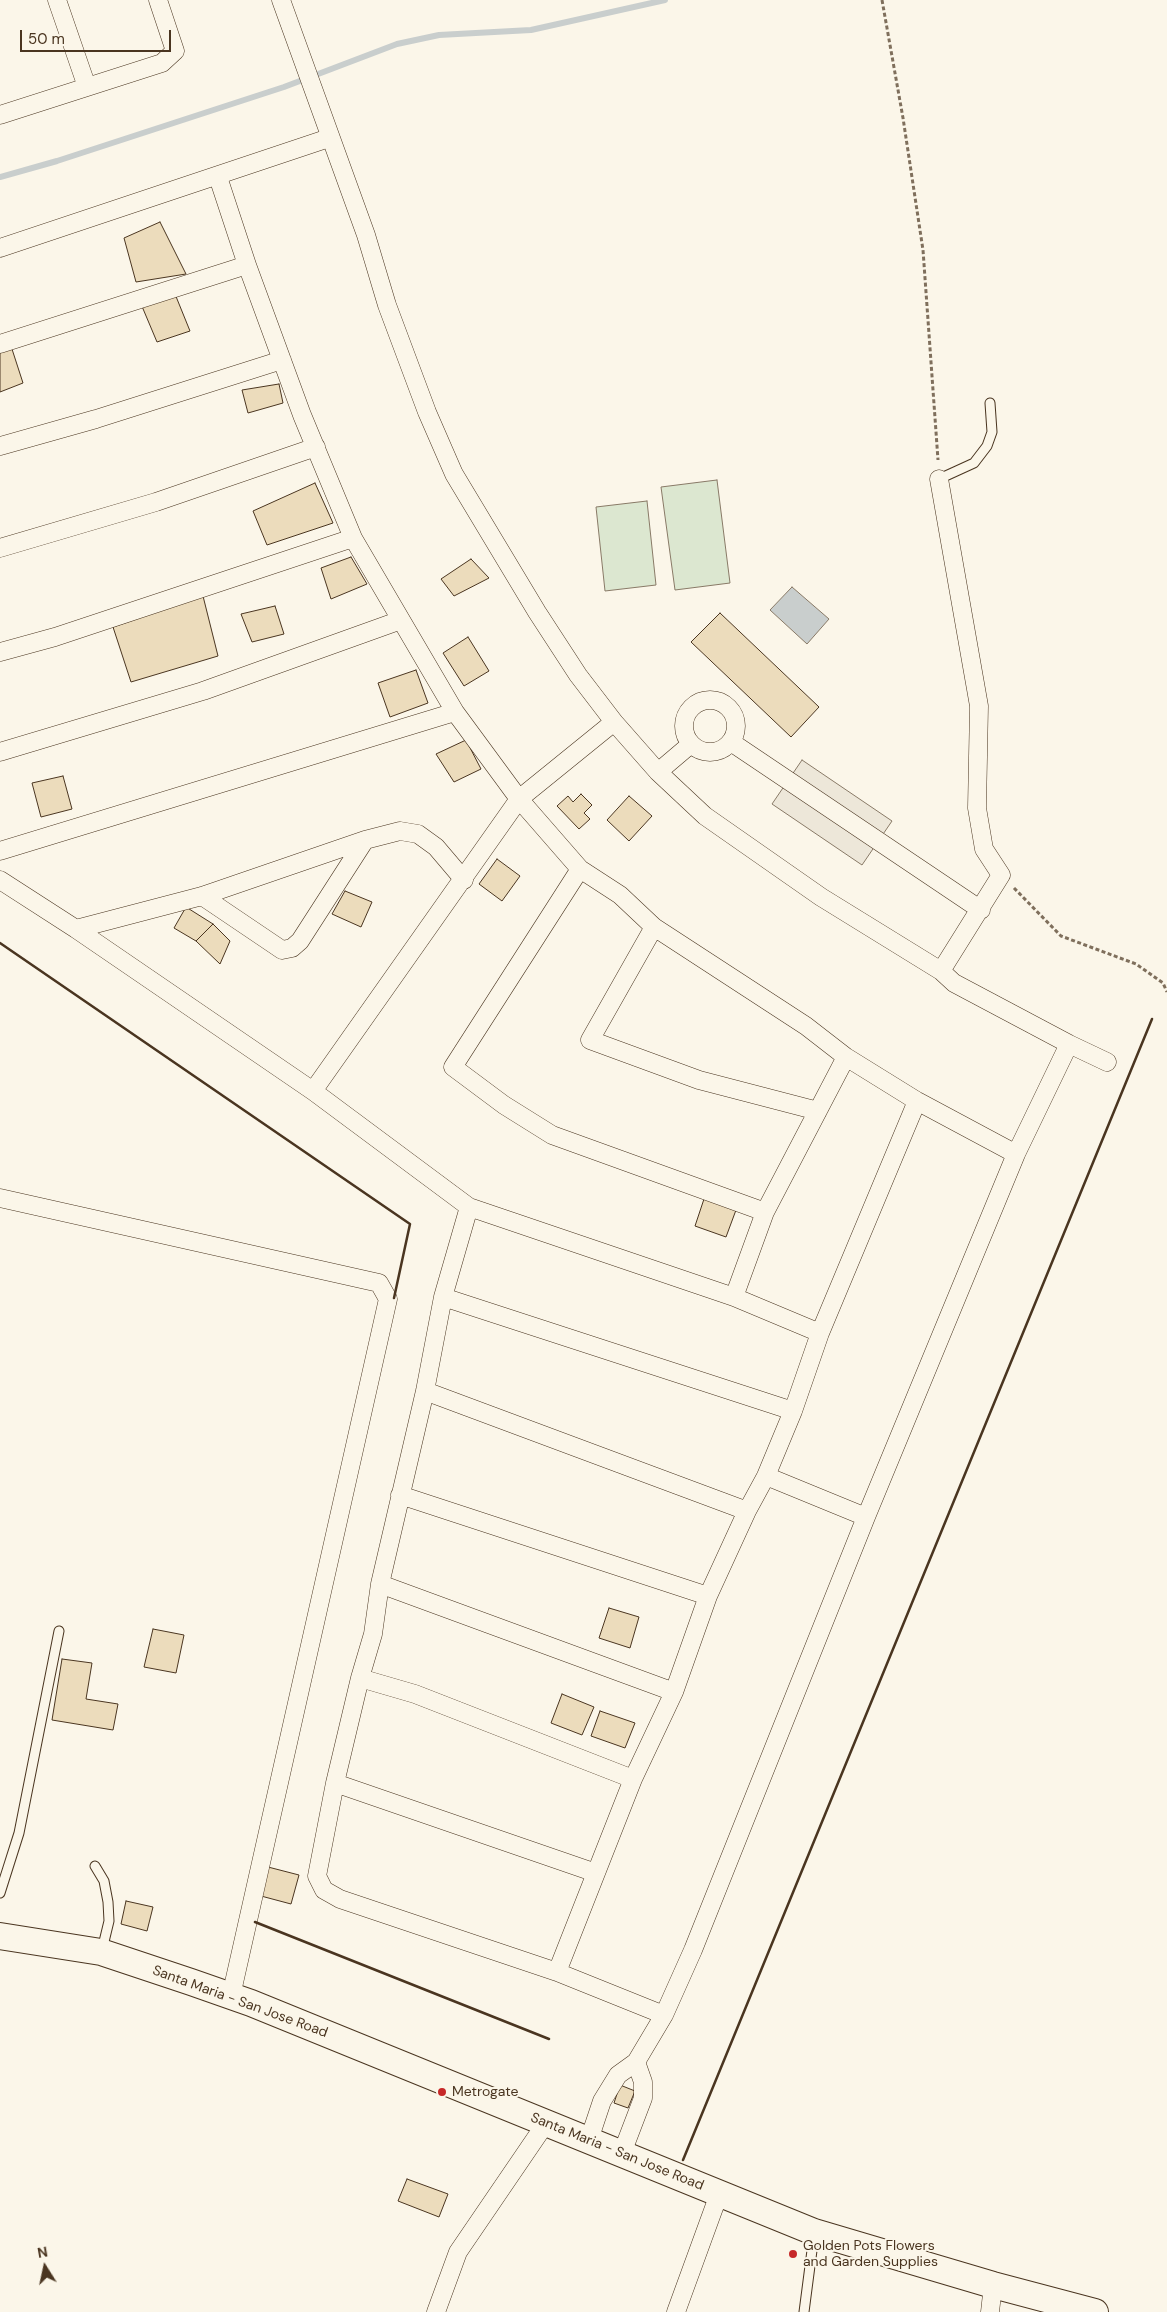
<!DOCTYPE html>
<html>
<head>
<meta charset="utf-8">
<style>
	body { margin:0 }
	#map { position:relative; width:1167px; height:2312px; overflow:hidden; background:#fbf6e9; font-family:"DM Sans",sans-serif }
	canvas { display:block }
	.north { position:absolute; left:20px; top:2242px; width:50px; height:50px; -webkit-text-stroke:4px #fbf6e9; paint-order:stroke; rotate:350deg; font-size:14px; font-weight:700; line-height:20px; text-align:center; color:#4a3520 }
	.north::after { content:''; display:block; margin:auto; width:18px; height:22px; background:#4a3520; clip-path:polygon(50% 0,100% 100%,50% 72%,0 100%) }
	.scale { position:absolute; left:20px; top:30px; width:151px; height:22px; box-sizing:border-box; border:2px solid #4a3520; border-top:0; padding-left:6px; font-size:15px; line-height:18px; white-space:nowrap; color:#4a3520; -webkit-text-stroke:4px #fbf6e9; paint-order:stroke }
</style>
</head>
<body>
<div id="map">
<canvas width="1167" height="2312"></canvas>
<div class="north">N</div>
<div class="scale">50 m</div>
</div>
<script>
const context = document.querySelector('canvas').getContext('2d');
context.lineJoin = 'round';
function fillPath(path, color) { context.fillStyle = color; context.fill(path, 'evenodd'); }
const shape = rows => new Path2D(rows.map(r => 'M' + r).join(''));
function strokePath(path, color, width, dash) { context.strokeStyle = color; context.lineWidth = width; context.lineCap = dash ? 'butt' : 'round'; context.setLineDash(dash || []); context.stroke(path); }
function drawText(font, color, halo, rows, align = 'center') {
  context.font = font + ' "DM Sans",sans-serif'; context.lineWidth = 4; context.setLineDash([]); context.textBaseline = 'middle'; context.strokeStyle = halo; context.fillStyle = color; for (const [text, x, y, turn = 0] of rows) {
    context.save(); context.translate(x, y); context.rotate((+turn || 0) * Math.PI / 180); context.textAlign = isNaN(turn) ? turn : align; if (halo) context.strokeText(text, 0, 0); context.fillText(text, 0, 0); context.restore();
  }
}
const green = shape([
	[717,480,730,583,675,590,661,487,717,480],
	[647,501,656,585,605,591,596,507,647,501]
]);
fillPath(green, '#dce7d0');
strokePath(green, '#887966', 1);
const parking = shape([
	[802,760,892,821,862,865,772,804,802,760]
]);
fillPath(parking, '#ede7d9');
strokePath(parking, '#887966', 1);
const water = shape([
	[792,587,829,619,807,644,770,610,792,587]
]);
fillPath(water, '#c9cecd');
strokePath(water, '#887966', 1);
strokePath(shape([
	[0,177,57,161,284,87,397,44,439,35,531,30,665,0]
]), '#c9cecd', 6);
const building = shape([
	[160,222,186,274,136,282,124,238,160,222],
	[175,294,190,331,157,342,141,304,175,294],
	[11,346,23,383,0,392,0,350,11,346],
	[279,384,283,403,248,413,242,390,279,384],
	[315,483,333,523,267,545,253,511,315,483],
	[351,557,367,584,331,599,321,568,351,557],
	[471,559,489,578,454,596,441,579,471,559],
	[203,596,218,656,131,682,113,627,203,596],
	[275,606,284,634,252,642,241,614,275,606],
	[720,613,819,707,791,737,691,642,720,613],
	[468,637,489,671,464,686,443,653,468,637],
	[416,670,428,703,390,717,378,683,416,670],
	[466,740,481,769,454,782,436,754,466,740],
	[63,776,72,809,41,817,32,783,63,776],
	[581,794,592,805,584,813,590,819,579,829,557,806,568,796,573,802,581,794],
	[629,796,652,816,629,841,607,820,629,796],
	[497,859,520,876,502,901,479,884,497,859],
	[345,891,372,902,361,927,332,914,345,891],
	[186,907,213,924,196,941,174,928,186,907],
	[213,924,230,941,220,964,196,941,213,924],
	[704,1199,736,1210,726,1237,695,1226,704,1199],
	[609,1608,639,1617,630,1648,599,1638,609,1608],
	[153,1629,184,1635,176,1673,144,1667,153,1629],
	[62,1659,92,1663,86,1699,118,1704,113,1730,52,1720,62,1659],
	[562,1694,594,1707,582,1735,551,1723,562,1694],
	[600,1711,635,1723,625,1748,591,1736,600,1711],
	[268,1867,299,1875,291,1904,261,1896,268,1867],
	[126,1901,153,1907,147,1931,121,1924,126,1901],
	[620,2085,635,2091,628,2108,614,2103,620,2085],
	[407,2179,448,2194,439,2217,398,2201,407,2179]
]);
fillPath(building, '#ecdcbc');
strokePath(building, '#4a3520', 1);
const service = shape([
	[939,479,974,463,987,446,992,432,990,403],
	[95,1866,104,1881,108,1902,109,1921,102,1950],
	[0,1893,19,1833,59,1631],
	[804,2312,814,2235]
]);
const minor = shape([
	[57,0,87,87],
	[281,0,366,235,387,305,427,412,454,474,537,612,578,675,614,722,658,772,705,816,821,897,941,971,954,983,1069,1044,1107,1062],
	[0,115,162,63,175,51,158,0],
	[218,177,247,265,302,415,353,538,455,712,519,799,580,869,620,895,654,927,806,1026,846,1057,917,1101,1016,1154],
	[0,248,329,138],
	[0,344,247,265],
	[0,446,96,419,282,360],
	[939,479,979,706,977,808,984,849,1001,875,941,971],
	[0,548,156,502,316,447],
	[0,652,55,637,353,538],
	'684 726a26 26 0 1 1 52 0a26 26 0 1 1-52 0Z',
	[731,742,981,910],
	[0,752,203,691,401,620],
	[658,772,691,744],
	[0,851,455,712],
	[580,869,453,1067,504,1105,552,1135,765,1212],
	[0,880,76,929,313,1091,469,1207,734,1297,820,1333],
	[202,896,282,950,292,948,300,941,365,840],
	[654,927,590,1040,699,1080,818,1111],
	[76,929,202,896,365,840,400,831,418,834,436,847,464,880],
	[313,1091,519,799,614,722],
	[0,1198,379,1283,388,1299,231,1996],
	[469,1207,443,1297,425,1391,380,1584,373,1634,360,1678,415,1694,633,1779],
	[443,1297,793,1411],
	[734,1297,765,1212,846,1057],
	[425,1391,747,1511],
	[766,1476,866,1517],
	[400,1495,708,1596],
	[380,1584,674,1692],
	[360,1678,335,1783,317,1876,324,1890,340,1899,557,1972],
	[335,1783,596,1873],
	[664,2015,557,1972,633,1779,674,1692,708,1596,747,1511,766,1476,793,1411,820,1333,917,1101],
	[589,2140,602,2101,618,2075,636,2062,664,2015,693,1950,866,1517,1016,1154,1069,1044],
	[622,2153,643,2098,643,2082,636,2062],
	[436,2312,458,2252,546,2123],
	[676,2312,719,2194],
	[990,2312,993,2285]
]);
const secondary = shape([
	[0,1936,101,1952,191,1982,251,2003,814,2232,993,2285,1095,2312]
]);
strokePath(service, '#4a3520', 11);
strokePath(minor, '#4a3520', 19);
strokePath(secondary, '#4a3520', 28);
strokePath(shape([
	[882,0,903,118,923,250,938,460],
	[1014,888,1061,936,1136,964,1163,983,1167,992]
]), '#7f6f5c', 3, [4, 2.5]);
strokePath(service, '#fbf6e9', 9);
strokePath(minor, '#fbf6e9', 18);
strokePath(secondary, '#fbf6e9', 26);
strokePath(shape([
	[0,943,410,1224,394,1298],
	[255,1922,549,2039],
	[683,2160,1152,1019]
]), '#4a3520', 2.5);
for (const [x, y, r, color] of [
	[442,2092,5,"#c62828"],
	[793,2254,5,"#c62828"]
]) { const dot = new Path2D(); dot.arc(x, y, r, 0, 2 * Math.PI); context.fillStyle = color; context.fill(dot); strokePath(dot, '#fbf6e9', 2); }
drawText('14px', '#4a3520', '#fbf6e9', [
	["Santa Maria - San Jose Road",240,2002,20],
	["Santa Maria - San Jose Road",617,2152,22]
]);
drawText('14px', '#4a3520', '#fbf6e9', [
	["Metrogate",452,2092],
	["Golden Pots Flowers",803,2246],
	["and Garden Supplies",803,2262]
], 'left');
</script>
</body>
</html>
